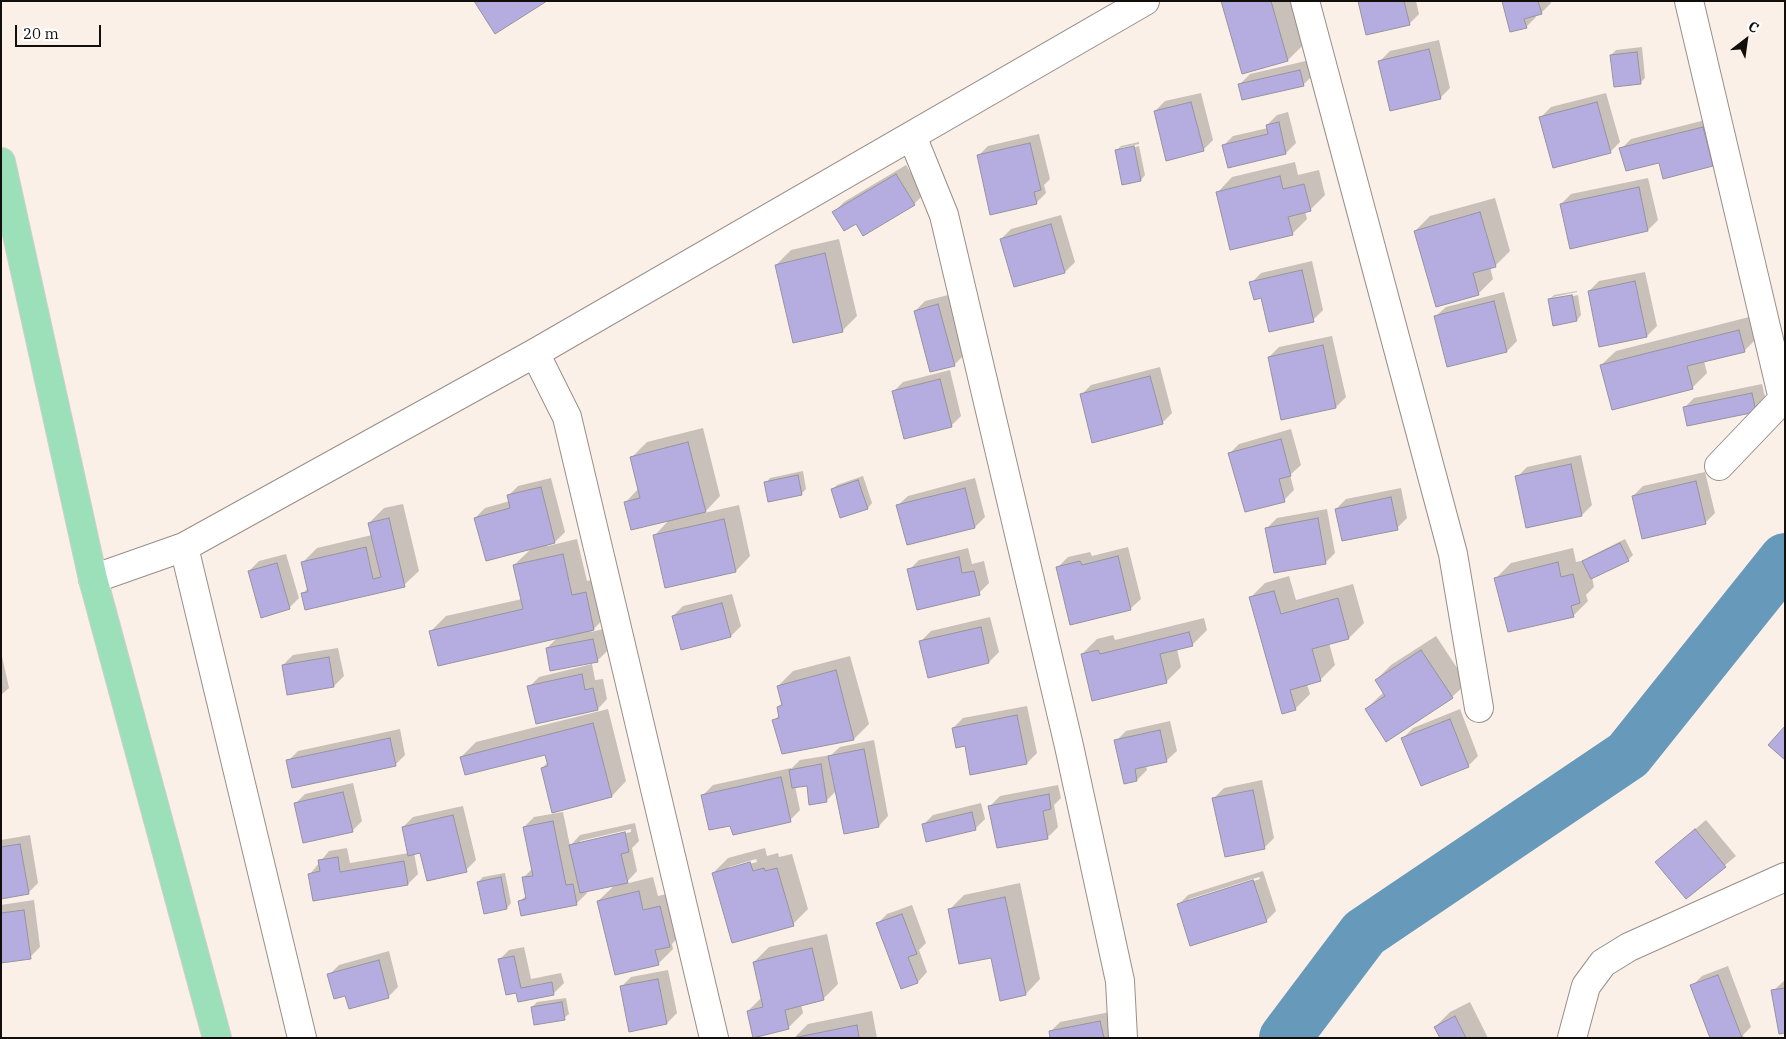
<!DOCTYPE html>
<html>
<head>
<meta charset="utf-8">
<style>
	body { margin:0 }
	#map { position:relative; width:1786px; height:1039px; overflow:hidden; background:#fbf0e8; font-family:"IBM Plex Serif",serif }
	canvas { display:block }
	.frame { position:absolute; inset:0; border:2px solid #120e0b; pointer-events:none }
	.north { position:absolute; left:1721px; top:15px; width:50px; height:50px; -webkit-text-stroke:4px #fff; paint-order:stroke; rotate:30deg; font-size:14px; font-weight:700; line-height:20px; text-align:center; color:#120e0b }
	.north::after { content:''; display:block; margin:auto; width:18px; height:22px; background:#120e0b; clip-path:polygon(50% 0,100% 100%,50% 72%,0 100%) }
	.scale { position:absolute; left:15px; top:25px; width:86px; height:22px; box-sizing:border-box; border:2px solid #120e0b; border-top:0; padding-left:6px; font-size:15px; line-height:18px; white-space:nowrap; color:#120e0b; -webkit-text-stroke:4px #fff; paint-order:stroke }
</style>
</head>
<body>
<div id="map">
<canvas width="1786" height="1039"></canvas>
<div class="frame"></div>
<div class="north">С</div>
<div class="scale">20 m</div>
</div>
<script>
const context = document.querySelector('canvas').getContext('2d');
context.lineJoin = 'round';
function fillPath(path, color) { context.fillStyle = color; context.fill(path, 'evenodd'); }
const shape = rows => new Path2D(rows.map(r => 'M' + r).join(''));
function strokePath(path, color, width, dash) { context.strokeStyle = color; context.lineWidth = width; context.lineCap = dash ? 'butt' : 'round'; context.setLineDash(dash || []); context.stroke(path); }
fillPath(shape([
	[1222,1,1290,1,1303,45,1288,60],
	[1360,1,1416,1,1419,14,1409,24],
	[1503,1,1550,1,1551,3,1541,13,1535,14,1536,17,1526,27],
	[1439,40,1450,88,1440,98,1380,61,1390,51],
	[1642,47,1645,78,1641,82,1611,55,1616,50],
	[1310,60,1313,75,1303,85,1240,84,1250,74],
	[1201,93,1213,140,1203,150,1155,111,1165,101],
	[1606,93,1620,142,1610,152,1541,117,1551,107],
	[1288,112,1296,143,1286,153,1223,146,1233,136,1268,128,1267,125,1277,115],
	[1713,118,1722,155,1712,165,1660,161,1621,149,1631,139],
	[1039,134,1050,179,1044,185,1046,193,1036,203,978,156,988,146],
	[1139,142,1139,144,1120,148,1120,151,1139,146,1145,175,1141,180,1116,151,1121,146],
	[1295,162,1298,175,1319,170,1325,195,1310,210,1305,211,1307,219,1292,234,1218,192,1232,177],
	[906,165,924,194,914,204,856,223,834,212,844,202],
	[1648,178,1658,220,1648,230,1561,204,1571,194],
	[1495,198,1510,251,1495,266,1490,267,1493,279,1478,294,1415,231,1430,216],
	[1061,215,1075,262,1065,272,1015,286,1001,239,1011,229],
	[839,239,857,316,842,331,776,265,791,250],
	[1312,261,1323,310,1313,320,1262,296,1251,283,1261,273],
	[1645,272,1657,326,1647,336,1589,291,1599,281],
	[1577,291,1577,292,1553,297,1553,300,1578,295,1581,315,1577,320,1549,300,1554,295],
	[1504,292,1517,341,1507,351,1448,366,1436,316,1446,307],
	[948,295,964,355,954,365,915,311,925,301],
	[1753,316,1759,336,1744,351,1704,361,1707,373,1692,388,1601,365,1616,351],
	[1332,336,1346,397,1336,407,1269,357,1279,347],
	[1160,367,1172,413,1162,423,1081,395,1091,385],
	[950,370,961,416,951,426,893,392,903,382],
	[1762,384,1766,401,1756,411,1684,408,1694,398],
	[703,428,720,496,704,513,739,505,750,556,736,571,655,535,670,519,625,503,639,488,632,457,647,442],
	[1291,429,1301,465,1290,475,1294,490,1284,500,1229,454,1239,444],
	[1581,455,1592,505,1582,515,1517,477,1527,467],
	[803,471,806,489,801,494,766,483,770,478],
	[1705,472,1715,513,1705,523,1633,496,1643,486],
	[863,476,872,503,868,508,841,517,832,490,837,485],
	[551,478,565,532,555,542,547,544,548,546,577,539,587,581,600,578,608,614,591,632,603,629,607,651,597,661,547,648,558,637,431,631,446,616,522,599,514,565,532,548,475,518,485,508,510,501,508,496,518,486],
	[975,478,985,517,975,527,908,544,898,505,908,496],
	[1401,488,1407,518,1397,528,1336,509,1346,499],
	[403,504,419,571,404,585,302,594,308,588,302,563,317,548,372,535,369,523,384,508],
	[1327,509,1335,553,1325,563,1267,528,1277,518],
	[1625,539,1633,555,1628,560,1592,577,1594,587,1586,595,1588,601,1573,616,1496,578,1511,563,1573,548,1576,562,1585,560,1589,557],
	[1128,547,1141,599,1131,608,1058,567,1068,557,1090,552,1092,556],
	[968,548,972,564,984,561,989,583,979,593,909,570,919,560],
	[286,554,299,598,289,608,249,571,259,561],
	[1289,576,1296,600,1353,584,1364,623,1349,638,1329,643,1335,665,1320,680,1307,684,1310,694,1295,709,1250,598,1265,583],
	[732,594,741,626,731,636,682,649,673,616,683,606],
	[990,617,999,652,989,662,921,641,931,631],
	[1204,618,1207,630,1192,645,1177,649,1181,667,1166,682,1082,654,1097,639,1113,635,1115,640],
	[1436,636,1467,683,1452,697,1366,709,1384,692,1376,680,1391,665],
	[338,648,344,676,334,686,283,665,293,655],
	[1,652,9,688,1,695],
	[850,656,869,724,854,739,783,753,774,721,780,714,778,707,783,703,778,686,793,671],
	[592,664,595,680,603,679,607,699,596,711,529,687,539,677],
	[1027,706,1037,753,1027,763,966,745,953,728,963,718],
	[608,709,626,781,612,796,542,768,548,762,546,754,461,757,476,742],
	[1460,709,1478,756,1468,766,1403,738,1413,728],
	[1170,721,1177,751,1167,760,1146,765,1147,770,1137,780,1116,741,1126,731],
	[400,729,405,755,395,765,288,761,298,751],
	[874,740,888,816,879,826,836,791,826,801,808,784,795,786,800,810,790,820,731,824,703,795,713,785,791,768,791,769,800,760,831,755,840,747],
	[1262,780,1274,838,1264,848,1214,798,1224,788],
	[353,783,362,821,352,831,295,804,305,794],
	[1058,785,1061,798,1054,805,1058,827,1048,837,998,847,990,806,1000,796],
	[981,803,985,819,975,829,923,825,933,815],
	[463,806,476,860,466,870,421,851,414,853,418,874,408,884,310,874,329,851,347,848,350,863,409,853,403,827,413,817],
	[563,812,570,846,580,835,635,823,639,841,632,848,637,871,625,884,653,877,658,896,675,892,684,931,672,944,673,949,658,964,598,901,616,884,586,891,587,893,577,903,522,915,520,901,527,895,523,878,533,868,524,827,534,817],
	[631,829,631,832,580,843,580,841],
	[1706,820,1736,856,1686,898,1657,862],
	[30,835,38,883,28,893,1,897,1,840],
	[765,848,767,856,778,853,779,857,792,854,808,909,793,924,713,873,728,858],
	[756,859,757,862,729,869,729,867],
	[1263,871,1276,911,1266,921,1178,905,1188,895],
	[1259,877,1260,879,1189,902,1189,899],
	[505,873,511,903,507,908,478,882,483,877],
	[1020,883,1040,979,1026,994,949,910,964,895],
	[34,900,40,947,30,957,1,961,1,905],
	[912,905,926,943,919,950,927,972,918,982,877,924,887,914],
	[827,934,838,984,823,999,801,1004,803,1013,788,1028,748,1011,762,997,754,962,769,947],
	[524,947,531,979,561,973,564,983,554,993,517,991,499,960,509,950],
	[389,951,398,987,388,997,346,994,329,975,339,965],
	[1728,966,1751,1027,1743,1035,1744,1038,1711,1038,1692,986,1702,976],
	[668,970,677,1013,667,1023,621,987,631,977],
	[1785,980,1785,1032,1773,991],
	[566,998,569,1014,564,1018,532,1007,537,1002],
	[1470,1002,1488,1038,1441,1038,1435,1027,1450,1012],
	[872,1011,877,1038,794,1038,808,1024],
	[1110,1012,1113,1038,1051,1038,1050,1032,1060,1022]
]), '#0003');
strokePath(shape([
	[1285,1038,1364,933,1628,755,1785,559]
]), '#679aba', 52);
const building = shape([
	[474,1,547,1,495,34,474,1],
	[1221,1,1271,1,1288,61,1242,74,1221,1],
	[1358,1,1404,1,1410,25,1366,35,1358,1],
	[1502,1,1538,1,1542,14,1524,19,1527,28,1510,32,1502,1],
	[1429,49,1441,99,1390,111,1378,61,1429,49],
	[1637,52,1641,84,1614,87,1610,55,1637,52],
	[1300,70,1304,86,1242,100,1238,84,1300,70],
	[1191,102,1204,151,1166,161,1154,111,1191,102],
	[1597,102,1611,153,1553,168,1539,117,1597,102],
	[1279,122,1286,154,1228,168,1222,145,1268,134,1266,125,1279,122],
	[1703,127,1713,166,1663,179,1659,163,1626,171,1619,148,1703,127],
	[1030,143,1041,190,1034,192,1037,204,990,215,977,155,1030,143],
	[1134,146,1141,181,1122,185,1115,150,1134,146],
	[896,174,915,205,863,236,856,224,844,231,832,212,896,174],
	[1280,176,1283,189,1304,184,1311,211,1288,217,1293,235,1230,250,1216,192,1280,176],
	[1639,187,1648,231,1570,249,1560,204,1639,187],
	[1480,212,1496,267,1473,273,1479,295,1436,307,1414,231,1480,212],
	[1051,224,1065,273,1014,287,1000,239,1051,224],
	[825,253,843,332,793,343,775,265,825,253],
	[1302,270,1314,322,1269,332,1261,298,1254,300,1249,282,1302,270],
	[1635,281,1647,337,1599,347,1588,291,1635,281],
	[1572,295,1577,321,1553,326,1548,299,1572,295],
	[1494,301,1507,352,1447,367,1434,316,1494,301],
	[938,304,955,366,930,372,914,311,938,304],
	[1739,330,1745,352,1687,366,1693,389,1612,410,1600,365,1739,330],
	[1323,345,1336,408,1281,420,1268,357,1323,345],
	[1150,376,1163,424,1092,443,1080,394,1150,376],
	[940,379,952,427,904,439,892,391,940,379],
	[1752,393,1756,412,1687,426,1683,407,1752,393],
	[1281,439,1291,476,1279,479,1285,502,1245,512,1228,453,1281,439],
	[688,442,706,512,631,530,624,502,640,498,630,457,688,442],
	[1571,464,1582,516,1526,528,1515,476,1571,464],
	[798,475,802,495,768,502,764,482,798,475],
	[858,480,868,509,840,518,831,489,858,480],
	[1696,481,1706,524,1642,539,1632,496,1696,481],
	[541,487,555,543,486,561,474,518,510,508,507,495,541,487],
	[965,488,975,528,907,545,896,505,965,488],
	[1391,497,1398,530,1342,541,1335,509,1391,497],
	[389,518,405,587,305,610,301,593,308,592,301,562,366,547,373,579,381,577,368,523,389,518],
	[1318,518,1326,564,1274,573,1265,528,1318,518],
	[724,519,736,572,665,588,653,535,724,519],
	[1620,543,1629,561,1591,579,1582,561,1620,543],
	[563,554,572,595,586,592,594,630,438,666,429,631,523,609,513,565,563,554],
	[1118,556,1131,610,1070,625,1056,567,1080,561,1082,565,1118,556],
	[959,557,962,573,974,571,980,595,917,610,907,569,959,557],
	[1558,562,1561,577,1573,574,1580,603,1571,606,1574,617,1508,632,1494,578,1558,562],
	[277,563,290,609,261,618,248,571,277,563],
	[1274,591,1281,614,1338,598,1349,639,1312,649,1321,681,1290,690,1296,710,1282,714,1249,597,1274,591],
	[722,603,731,637,681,650,672,616,722,603],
	[981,627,989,663,928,678,919,641,981,627],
	[1189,632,1193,646,1160,654,1167,683,1092,701,1081,654,1098,650,1100,654,1189,632],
	[593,639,598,662,550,671,546,648,593,639],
	[1421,650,1453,698,1386,742,1365,709,1385,696,1375,680,1421,650],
	[329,657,334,687,287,695,282,665,329,657],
	[836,670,854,740,782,754,772,720,779,718,777,707,782,705,777,686,836,670],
	[582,674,585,690,593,688,598,710,536,724,527,686,582,674],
	[1017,715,1027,764,970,775,965,746,956,748,952,728,1017,715],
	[1450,719,1469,767,1421,786,1401,738,1450,719],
	[593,723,612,797,552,813,541,768,548,766,545,755,465,775,460,757,593,723],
	[1785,726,1785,760,1768,745,1785,726],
	[1160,730,1167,762,1135,769,1137,781,1124,784,1114,740,1160,730],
	[390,738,396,766,292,788,286,760,390,738],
	[864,749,879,827,844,834,828,756,864,749],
	[821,764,827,802,809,805,807,786,792,788,789,770,821,764],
	[781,777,791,822,733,835,730,826,709,830,701,795,781,777],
	[1253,790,1265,849,1225,857,1212,798,1253,790],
	[343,792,353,832,303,843,294,803,343,792],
	[1049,794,1051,809,1043,811,1048,839,997,848,988,806,1049,794],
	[972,812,976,830,926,842,922,824,972,812],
	[453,815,467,872,427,881,420,853,408,856,402,827,453,815],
	[553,821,566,885,573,884,577,905,521,916,518,901,526,899,522,877,533,876,523,827,553,821],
	[1695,829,1726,867,1686,899,1655,862,1695,829],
	[625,832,629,852,621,854,628,883,580,893,569,845,625,832],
	[20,844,29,894,1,899,1,847,20,844],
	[338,857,340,872,404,861,408,885,313,901,308,874,320,871,318,860,338,857],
	[750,862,753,871,764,868,765,871,777,868,794,926,732,943,712,873,750,862],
	[501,877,507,909,484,914,477,882,501,877],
	[1253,880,1267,922,1190,946,1177,904,1253,880],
	[639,891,643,910,660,906,670,947,655,950,659,965,615,975,597,901,639,891],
	[1005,897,1026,995,1000,1001,991,958,959,964,948,909,1005,897],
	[24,910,31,959,1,963,1,913,24,910],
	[902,914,917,954,908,957,918,983,901,989,876,923,902,914],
	[812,948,824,1000,785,1010,789,1029,753,1038,747,1011,763,1007,753,962,812,948],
	[514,956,521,988,552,982,554,995,518,1002,516,993,506,995,498,959,514,956],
	[379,960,389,998,349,1009,345,996,334,999,327,974,379,960],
	[1718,975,1742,1038,1710,1038,1690,985,1718,975],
	[658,979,667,1024,629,1032,620,986,658,979],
	[1785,988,1785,1033,1779,1034,1771,990,1785,988],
	[562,1002,565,1020,534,1025,531,1007,562,1002],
	[1455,1016,1466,1038,1440,1038,1434,1027,1455,1016],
	[1100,1021,1104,1038,1050,1038,1049,1031,1100,1021],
	[857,1025,859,1038,793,1038,857,1025]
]);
fillPath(building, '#b5ade0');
strokePath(building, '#95939e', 1);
const minor = shape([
	[1305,1,1453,554,1479,708],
	[1689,1,1783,399,1719,466],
	[912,136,944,215,1069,746,1120,981,1123,1038],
	[535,353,567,417,714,1038],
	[184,547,302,1038],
	[93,579,184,547,535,353,1145,1],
	[1572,1038,1586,986,1603,963,1629,947,1785,877]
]);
const major = shape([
	[1,162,93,579,217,1038]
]);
strokePath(minor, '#998e88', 30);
strokePath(major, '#d0cfce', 30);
strokePath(minor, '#fff', 28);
strokePath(major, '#9ce0b9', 28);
</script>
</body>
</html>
